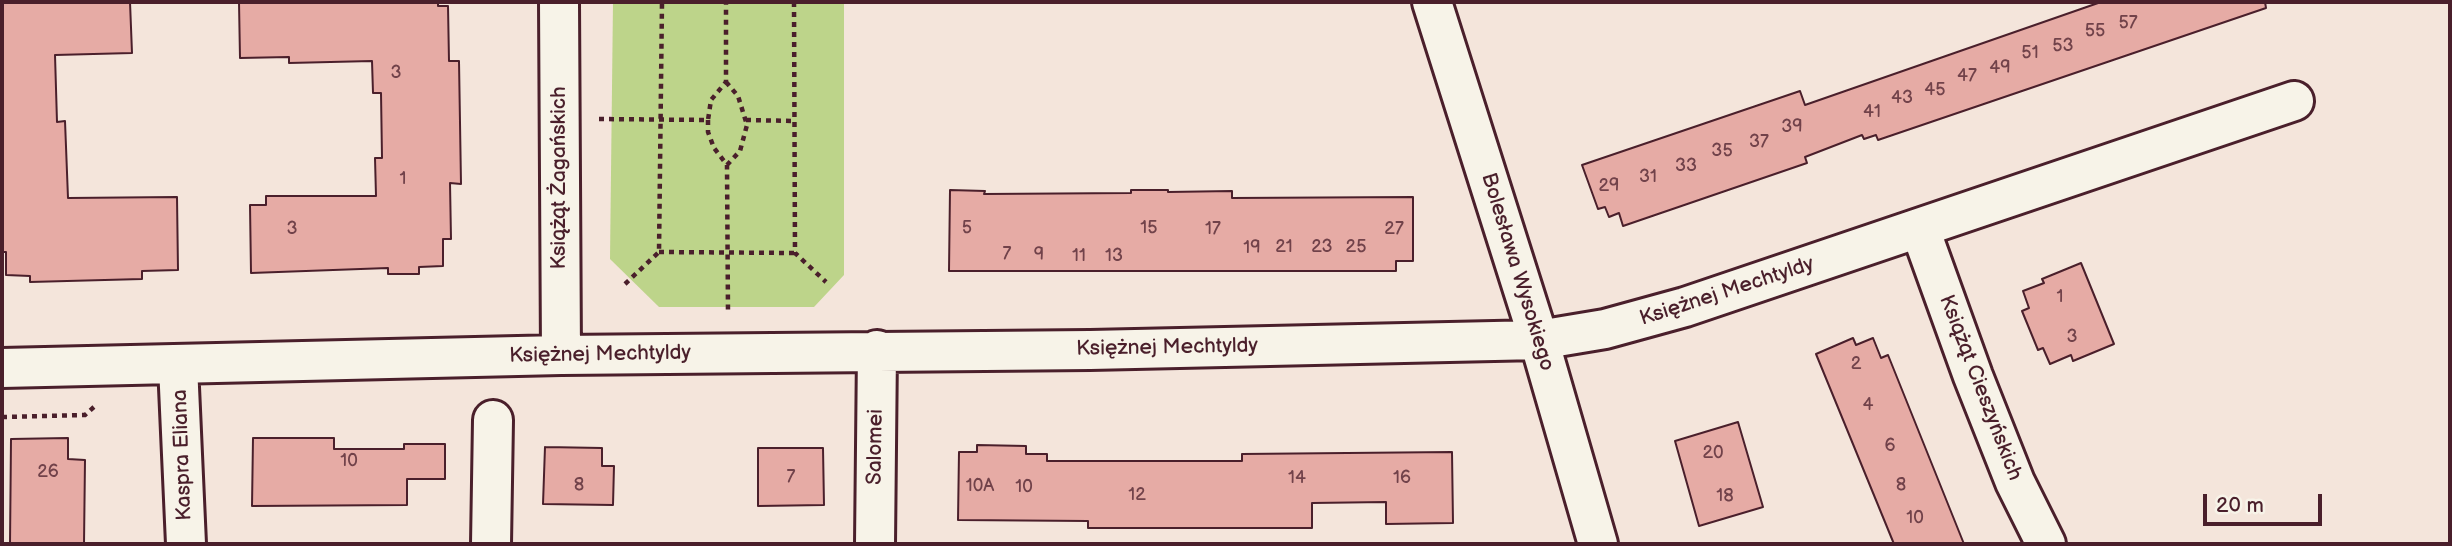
<!DOCTYPE html>
<html>
<head>
<meta charset="utf-8">
<style>
	body { margin:0 }
	#map { position:relative; width:2452px; height:546px; overflow:hidden; background:#f4e5db; font-family:"Balsamiq Sans",sans-serif }
	canvas { display:block }
	.frame { position:absolute; inset:0; border:4px solid #4a1f2b; pointer-events:none }
	.scale { position:absolute; left:2203px; top:494px; width:119px; height:32px; box-sizing:border-box; border:4px solid #4a1f2b; border-top:0; padding-left:9px; font-size:21px; line-height:24px; white-space:nowrap; color:#4a1f2b; -webkit-text-stroke:5px #f7f3e8; paint-order:stroke }
</style>
</head>
<body>
<div id="map">
<canvas width="2452" height="546"></canvas>
<div class="frame"></div>
<div class="scale">20 m</div>
</div>
<script>
const context = document.querySelector('canvas').getContext('2d');
context.lineJoin = 'round';
function fillPath(path, color) { context.fillStyle = color; context.fill(path, 'evenodd'); }
const shape = rows => new Path2D(rows.map(r => 'M' + r).join(''));
function strokePath(path, color, width, dash) { context.strokeStyle = color; context.lineWidth = width; context.lineCap = dash ? 'butt' : 'round'; context.setLineDash(dash || []); context.stroke(path); }
function drawText(font, color, halo, rows, align = 'center') {
  context.font = font + ' "Balsamiq Sans",sans-serif'; context.lineWidth = 6; context.setLineDash([]); context.textBaseline = 'middle'; context.strokeStyle = halo; context.fillStyle = color; for (const [text, x, y, turn = 0] of rows) {
    context.save(); context.translate(x, y); context.rotate((+turn || 0) * Math.PI / 180); context.textAlign = isNaN(turn) ? turn : align; if (halo) context.strokeText(text, 0, 0); context.fillText(text, 0, 0); context.restore();
  }
}
fillPath(shape([
	[613,2,844,2,844,275,814,307,659,307,610,259]
]), '#bdd48a');
const building = shape([
	[2,2,130,2,132,53,55,55,57,122,65,121,68,198,177,197,178,270,142,271,142,279,30,282,30,276,6,275,6,252,2,252,2,2],
	[239,2,438,2,438,6,448,6,449,61,459,61,461,184,450,183,451,239,443,239,443,266,419,267,419,274,388,274,388,268,251,273,250,205,266,205,266,196,376,196,375,158,382,158,381,93,373,93,372,61,289,63,289,57,240,58,239,2],
	[2101,2,2265,2,2266,8,1878,140,1876,135,1864,139,1862,135,1805,157,1807,163,1623,226,1619,213,1609,217,1605,207,1598,209,1582,165,1800,91,1805,105,2101,2],
	[950,190,985,191,984,194,1131,193,1131,190,1168,190,1168,192,1232,191,1232,198,1413,197,1413,261,1396,261,1396,271,949,271,950,190],
	[2081,263,2114,344,2073,361,2071,355,2050,364,2043,348,2038,350,2022,311,2029,308,2023,291,2044,283,2042,279,2081,263],
	[1853,338,1856,345,1873,338,1881,358,1888,355,1964,544,1894,544,1816,354,1853,338],
	[1738,422,1763,507,1699,526,1675,441,1738,422],
	[68,438,68,459,85,460,84,544,10,544,11,439,68,438],
	[253,438,334,438,334,449,404,449,404,444,445,444,445,479,407,479,407,505,252,506,253,438],
	[977,445,1026,446,1026,454,1047,454,1047,461,1242,461,1242,454,1452,452,1453,523,1386,524,1386,502,1312,503,1312,528,1088,528,1088,521,958,520,959,452,977,452,977,445],
	[545,447,602,448,602,466,614,466,613,505,543,504,545,447],
	[758,448,823,448,824,505,758,506,758,448]
]);
fillPath(building, '#e6aba5');
strokePath(building, '#4a1f2b', 2);
const minor = shape([
	[559,2,561,355],
	[1432,2,1539,340,1598,544],
	[1920,229,1973,376,2015,482,2046,544],
	[178,365,186,544],
	[2,368,561,355,1090,350,1539,340,1605,329,1685,307,2294,101],
	[491,544,493,420],
	[875,544,877,350]
]);
strokePath(minor, '#4a1f2b', 44);
strokePath(shape([
	[794,2,795,253,826,282],
	[726,82,738,96,747,125,740,151,727,165],
	[599,119,708,120,711,100,726,82,726,2],
	[708,120,708,132,714,148,727,165,728,314],
	[746,120,795,121],
	[659,252,795,253],
	[625,284,659,252,662,2],
	[2,417,85,415,95,406]
]), '#4a1f2b', 4.5, [5, 5]);
strokePath(minor, '#f7f3e8', 38);
drawText('18px', '#71424a', null, [
	["57",2128,23],
	["55",2095,31],
	["53",2063,46],
	["51",2030,53],
	["49",2000,68],
	["3",396,73],
	["47",1967,76],
	["45",1935,90],
	["43",1902,98],
	["41",1872,112],
	["39",1792,127],
	["37",1759,142],
	["35",1722,151],
	["33",1686,166],
	["31",1648,177],
	["1",403,179],
	["29",1609,186],
	["5",967,228],
	["15",1149,228],
	["3",292,229],
	["17",1213,229],
	["27",1394,229],
	["21",1284,247],
	["23",1322,247],
	["25",1356,247],
	["19",1252,248],
	["7",1007,254],
	["9",1039,255],
	["11",1079,256],
	["13",1114,256],
	["1",2060,297],
	["3",2072,337],
	["2",1856,364],
	["4",1868,405],
	["6",1890,446],
	["20",1713,453],
	["10",349,461],
	["26",48,472],
	["7",791,477],
	["14",1297,478],
	["16",1402,478],
	["8",579,485],
	["8",1901,485],
	["10A",980,486],
	["10",1024,487],
	["12",1137,495],
	["18",1725,496],
	["10",1915,518]
]);
drawText('21px', '#4a1f2b', '#f7f3e8', [
	["Książąt Żagańskich",560,178,-90],
	["Bolesława Wysokiego",1517,272,73],
	["Księżnej Mechtyldy",1727,292,-18],
	["Księżnej Mechtyldy",1167,348,-1],
	["Księżnej Mechtyldy",600,355,-1],
	["Książąt Cieszyńskich",1980,388,69],
	["Salomei",876,447,-89],
	["Kaspra Eliana",183,455,-92]
]);
</script>
</body>
</html>
